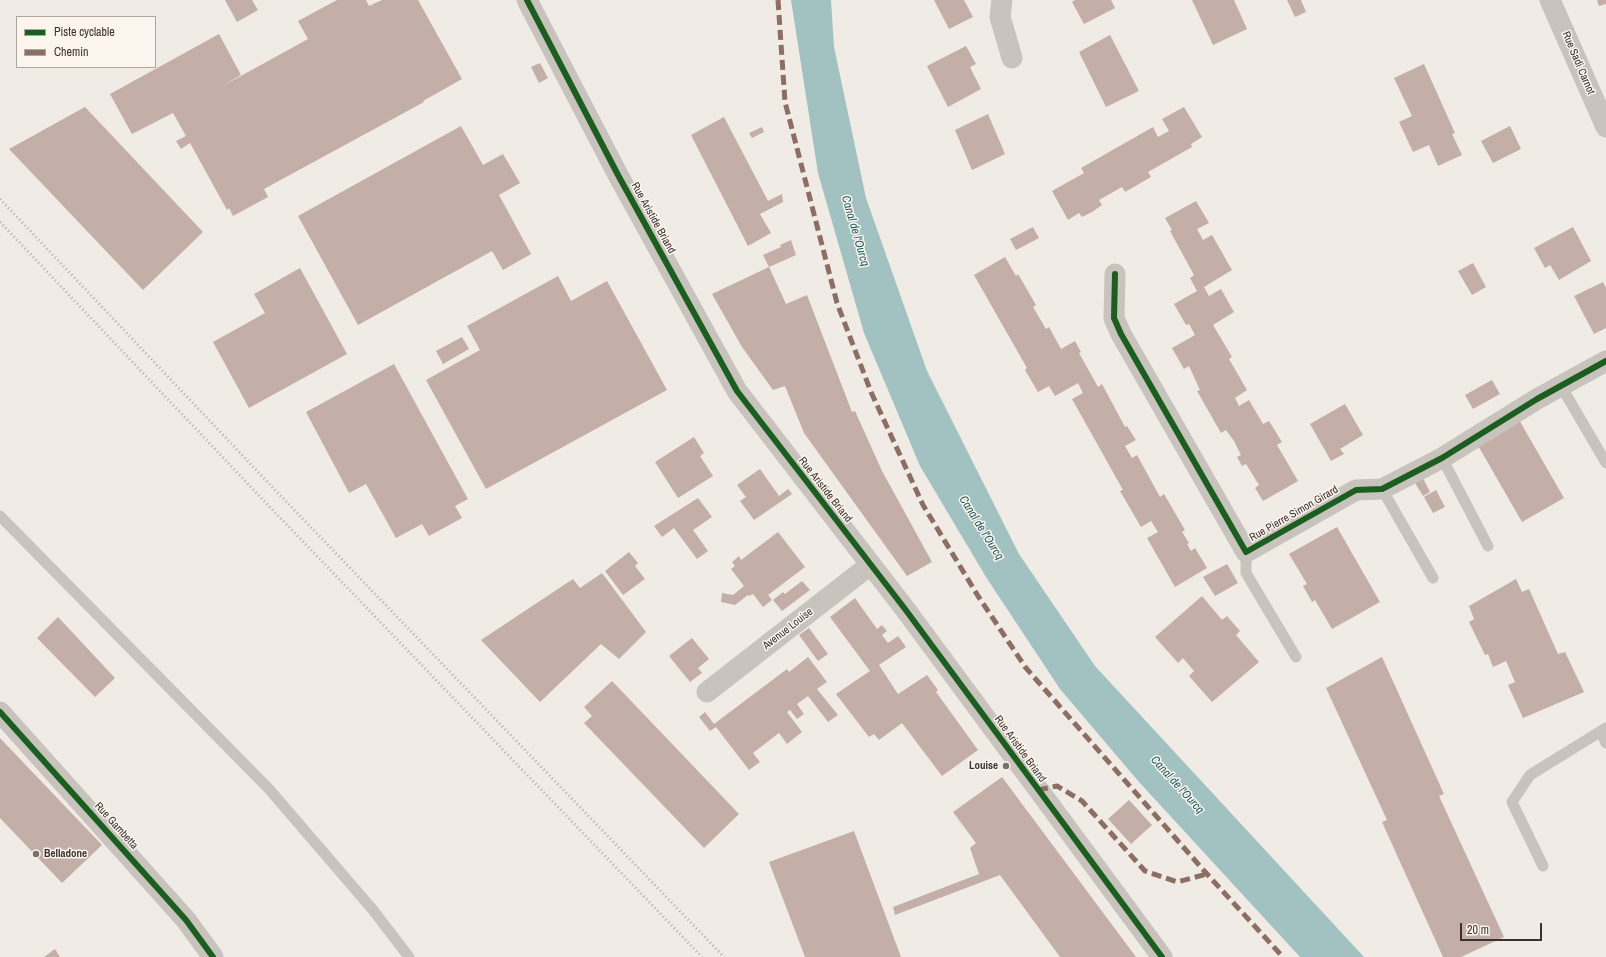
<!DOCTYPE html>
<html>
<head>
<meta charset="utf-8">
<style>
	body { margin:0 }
	#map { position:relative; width:1606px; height:957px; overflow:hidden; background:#f0ebe5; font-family:"Archivo Narrow",sans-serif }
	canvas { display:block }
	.legend { position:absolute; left:16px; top:16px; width:140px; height:52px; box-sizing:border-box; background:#fbf5ee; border:1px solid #aea6a0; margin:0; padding:5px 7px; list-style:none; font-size:12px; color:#3b302b }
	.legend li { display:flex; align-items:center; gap:8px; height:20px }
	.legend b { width:20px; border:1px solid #aea6a0 }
	.scale { position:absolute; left:1460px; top:923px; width:82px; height:18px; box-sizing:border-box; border:2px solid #3b302b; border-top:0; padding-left:5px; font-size:12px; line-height:14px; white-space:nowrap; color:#3b302b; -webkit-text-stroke:3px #fbf5ee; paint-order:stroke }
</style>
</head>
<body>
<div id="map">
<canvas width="1606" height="957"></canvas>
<ul class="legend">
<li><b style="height:5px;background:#1b5e20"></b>Piste cyclable</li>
<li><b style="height:5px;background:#8d6e63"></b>Chemin</li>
</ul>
<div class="scale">20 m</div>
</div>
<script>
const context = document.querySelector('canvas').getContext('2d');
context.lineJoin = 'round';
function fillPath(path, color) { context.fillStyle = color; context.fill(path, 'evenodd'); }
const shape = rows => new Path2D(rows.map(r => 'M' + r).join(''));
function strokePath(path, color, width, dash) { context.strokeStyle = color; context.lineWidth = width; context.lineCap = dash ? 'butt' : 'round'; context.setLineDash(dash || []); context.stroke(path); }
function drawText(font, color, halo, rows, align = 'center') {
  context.font = font + ' "Archivo Narrow",sans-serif'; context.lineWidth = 3; context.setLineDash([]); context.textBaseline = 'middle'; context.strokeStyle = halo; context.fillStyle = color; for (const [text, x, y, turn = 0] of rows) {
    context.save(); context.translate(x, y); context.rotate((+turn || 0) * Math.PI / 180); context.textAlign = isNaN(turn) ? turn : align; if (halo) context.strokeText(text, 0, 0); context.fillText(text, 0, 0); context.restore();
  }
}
fillPath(shape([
	[791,0,831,0,834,47,866,198,927,371,1019,554,1095,666,1364,957,1300,957,1139,782,1060,689,986,577,920,466,864,333,818,173]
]), '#a1c2c1');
fillPath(shape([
	[225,0,252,0,258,10,237,22],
	[337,0,366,0,369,6,382,0,418,0,462,79,423,101,424,102,264,189,268,197,233,216,229,208,227,210,190,143,181,149,176,141,186,136,173,113,132,134,110,94,219,34,241,75,219,88,308,39,298,21],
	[934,0,964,0,973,17,949,29],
	[1075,0,1111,0,1115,8,1084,24,1072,2],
	[1192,0,1234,0,1247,29,1213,45],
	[1287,0,1301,0,1306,12,1295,17],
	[1597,0,1606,0,1606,4,1599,6],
	[1110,35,1139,91,1106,107,1079,52],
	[966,46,976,64,970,67,981,89,948,107,927,66],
	[540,63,548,78,539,83,531,67],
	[1424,64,1455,133,1452,134,1462,155,1438,166,1429,145,1413,152,1399,122,1412,116,1394,78],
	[85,107,203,232,143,290,9,149],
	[1184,107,1202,137,1191,144,1192,147,1148,172,1151,177,1125,192,1122,187,1099,200,1102,205,1092,212,1082,217,1079,213,1068,220,1052,191,1084,173,1081,168,1153,127,1158,137,1169,131,1162,119],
	[988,114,1005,154,972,170,955,130],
	[724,117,768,201,782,194,783,202,760,214,771,233,748,246,691,135],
	[461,126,483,165,503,154,520,183,499,195,531,254,503,270,492,251,358,325,298,216],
	[1510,126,1521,149,1493,163,1481,141],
	[762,127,764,132,752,138,749,133],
	[1196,201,1209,223,1197,229,1203,240,1212,235,1232,270,1204,287,1209,296,1221,289,1234,312,1213,325,1232,357,1229,359,1247,390,1235,398,1239,406,1249,400,1263,424,1269,421,1282,442,1277,445,1298,481,1263,501,1255,488,1259,485,1246,464,1242,466,1237,457,1241,455,1234,441,1226,430,1221,433,1197,391,1200,390,1189,366,1184,369,1172,348,1195,335,1189,324,1186,325,1174,304,1197,291,1190,278,1194,275,1170,231,1172,230,1165,218],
	[1033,227,1039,238,1016,250,1010,239],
	[1573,227,1591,261,1559,280,1550,265,1545,268,1534,248],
	[791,240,796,255,769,267,763,255,781,247,780,245],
	[1005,257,1016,276,1018,274,1036,305,1033,307,1046,329,1049,327,1061,349,1075,341,1081,352,1079,353,1098,387,1102,384,1125,427,1127,426,1136,440,1125,446,1132,458,1137,455,1160,497,1164,494,1185,530,1182,532,1189,543,1187,544,1191,551,1195,548,1207,568,1175,587,1147,538,1158,532,1151,521,1141,527,1120,491,1123,490,1072,399,1083,393,1078,383,1055,396,1049,386,1038,392,1025,370,1027,368,974,275],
	[1473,263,1486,287,1472,295,1458,271],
	[769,267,786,304,807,295,852,412,855,411,882,471,932,562,907,576,804,433,785,386,773,390,742,347,712,294],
	[300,268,347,354,249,408,213,342,265,313,254,294],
	[558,276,571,301,607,281,667,390,486,489,426,380,480,350,467,326],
	[1603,282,1606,288,1606,328,1594,334,1574,296],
	[462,337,469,349,443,364,436,351],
	[394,364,468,499,455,506,462,518,429,536,422,524,396,538,366,484,349,493,306,412],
	[1492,380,1500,394,1473,409,1465,395],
	[1345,404,1363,435,1340,449,1344,454,1331,461,1310,424],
	[1518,418,1564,498,1522,522,1476,442],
	[694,437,704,453,700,456,713,476,678,498,655,462],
	[760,469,779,496,788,489,792,494,754,520,740,501,746,497,737,485],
	[1423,478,1430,492,1423,496,1415,483],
	[1436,490,1445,507,1433,513,1424,497],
	[698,498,712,517,693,530,708,551,697,559,674,528,662,537,654,526],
	[1337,527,1380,602,1332,629,1315,600,1312,602,1303,586,1307,584,1289,554],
	[778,532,805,567,768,595,772,600,763,607,753,594,749,596,748,595,735,605,721,602,722,593,733,595,744,586,731,569,735,566,732,562,739,556,741,560],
	[629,552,638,563,635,566,645,579,623,595,605,571],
	[1227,564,1238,583,1215,596,1203,577],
	[602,573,646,632,619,659,601,644,540,702,481,640,573,579,580,588],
	[1516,579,1522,592,1529,589,1558,654,1565,652,1584,692,1523,718,1508,685,1515,682,1506,661,1493,667,1488,654,1485,655,1469,622,1474,619,1469,606],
	[802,581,810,590,782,611,773,600,783,592,785,594],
	[1202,596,1222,620,1227,616,1240,631,1236,635,1259,662,1212,702,1189,676,1194,671,1183,658,1178,663,1155,637],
	[855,598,877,629,882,625,887,631,882,635,888,643,898,636,906,647,879,665,898,694,927,675,938,690,936,692,978,750,942,776,902,723,879,740,874,734,869,737,836,694,870,671,830,617],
	[58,617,115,678,95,697,37,638],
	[809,628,828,654,818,661,799,635],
	[692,638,709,659,698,668,702,673,690,682,669,656],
	[808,657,827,682,817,689,838,715,828,722,808,696,797,704,804,714,797,719,790,710,787,712,802,732,787,744,779,733,753,753,760,762,749,770,716,727,710,731,699,717,705,712,714,724,787,669,789,672],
	[1382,657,1444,794,1439,796,1504,937,1461,957,1443,957,1382,822,1387,820,1326,688],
	[612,681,739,814,704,848,584,723,592,716,584,707],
	[0,738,102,845,62,883,0,818],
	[1002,777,1136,957,1060,957,1000,875,895,915,893,907,979,874,970,848,976,843,953,812],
	[1129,800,1152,825,1131,844,1108,819],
	[854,831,901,957,805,957,769,862],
	[55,949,60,957,44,957]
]), '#c3afa7');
strokePath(shape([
	[1561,386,1606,463],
	[1442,458,1488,546],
	[1382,489,1433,578],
	[0,516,269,789,373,910,409,957],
	[1246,552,1246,573,1296,657],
	[1601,732,1606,743],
	[1543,866,1512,802,1530,775,1606,728]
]), '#c9c3be', 11);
strokePath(shape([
	[527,0,618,175,737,391,905,609,1162,957],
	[1002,0,1000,17,1012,58],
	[1550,0,1606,127],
	[1115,274,1114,318,1121,334,1246,552,1356,490,1382,489,1442,458,1537,399,1606,361],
	[707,692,870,565],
	[0,712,186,920,213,957]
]), '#c9c3be', 21);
strokePath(shape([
	[0,199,277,492,724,957],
	[0,222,266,503,702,957]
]), '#b1aca8', 3, [1, 3]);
strokePath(shape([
	[778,0,785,102,837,303,871,392,923,505,978,596,1026,668,1207,874,1283,957],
	[1038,790,1057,786,1082,801,1145,871,1177,882,1207,874]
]), '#8d6e63', 5, [10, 5]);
strokePath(shape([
	[527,0,618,175,737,391,905,609,1162,957],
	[1115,274,1114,318,1121,334,1246,552,1356,490,1382,489,1442,458,1537,399,1606,361],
	[0,712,186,920,213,957]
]), '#1b5e20', 6);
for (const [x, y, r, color] of [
	[1006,766,4,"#7a716c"],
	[36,854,4,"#7a716c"]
]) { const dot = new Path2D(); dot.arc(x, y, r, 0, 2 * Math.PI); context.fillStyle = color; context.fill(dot); strokePath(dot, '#fbf5ee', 1.5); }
drawText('11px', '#3b302b', '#fbf5ee', [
	["Rue Sadi Carnot",1578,63,67],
	["Rue Aristide Briand",653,218,61],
	["Rue Aristide Briand",825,490,52],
	["Rue Pierre Simon Girard",1294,514,-30],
	["Avenue Louise",788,629,-38],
	["Rue Aristide Briand",1020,749,54],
	["Rue Gambetta",116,826,48]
]);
drawText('bold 11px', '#3b302b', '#fbf5ee', [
	["Louise",998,766],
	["Belladone",44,854,"left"]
], 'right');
drawText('italic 12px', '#1f5a5e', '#fbf5ee', [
	["Canal de l'Ourcq",855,231,74],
	["Canal de l'Ourcq",981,528,58],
	["Canal de l'Ourcq",1177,785,48]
]);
</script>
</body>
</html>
